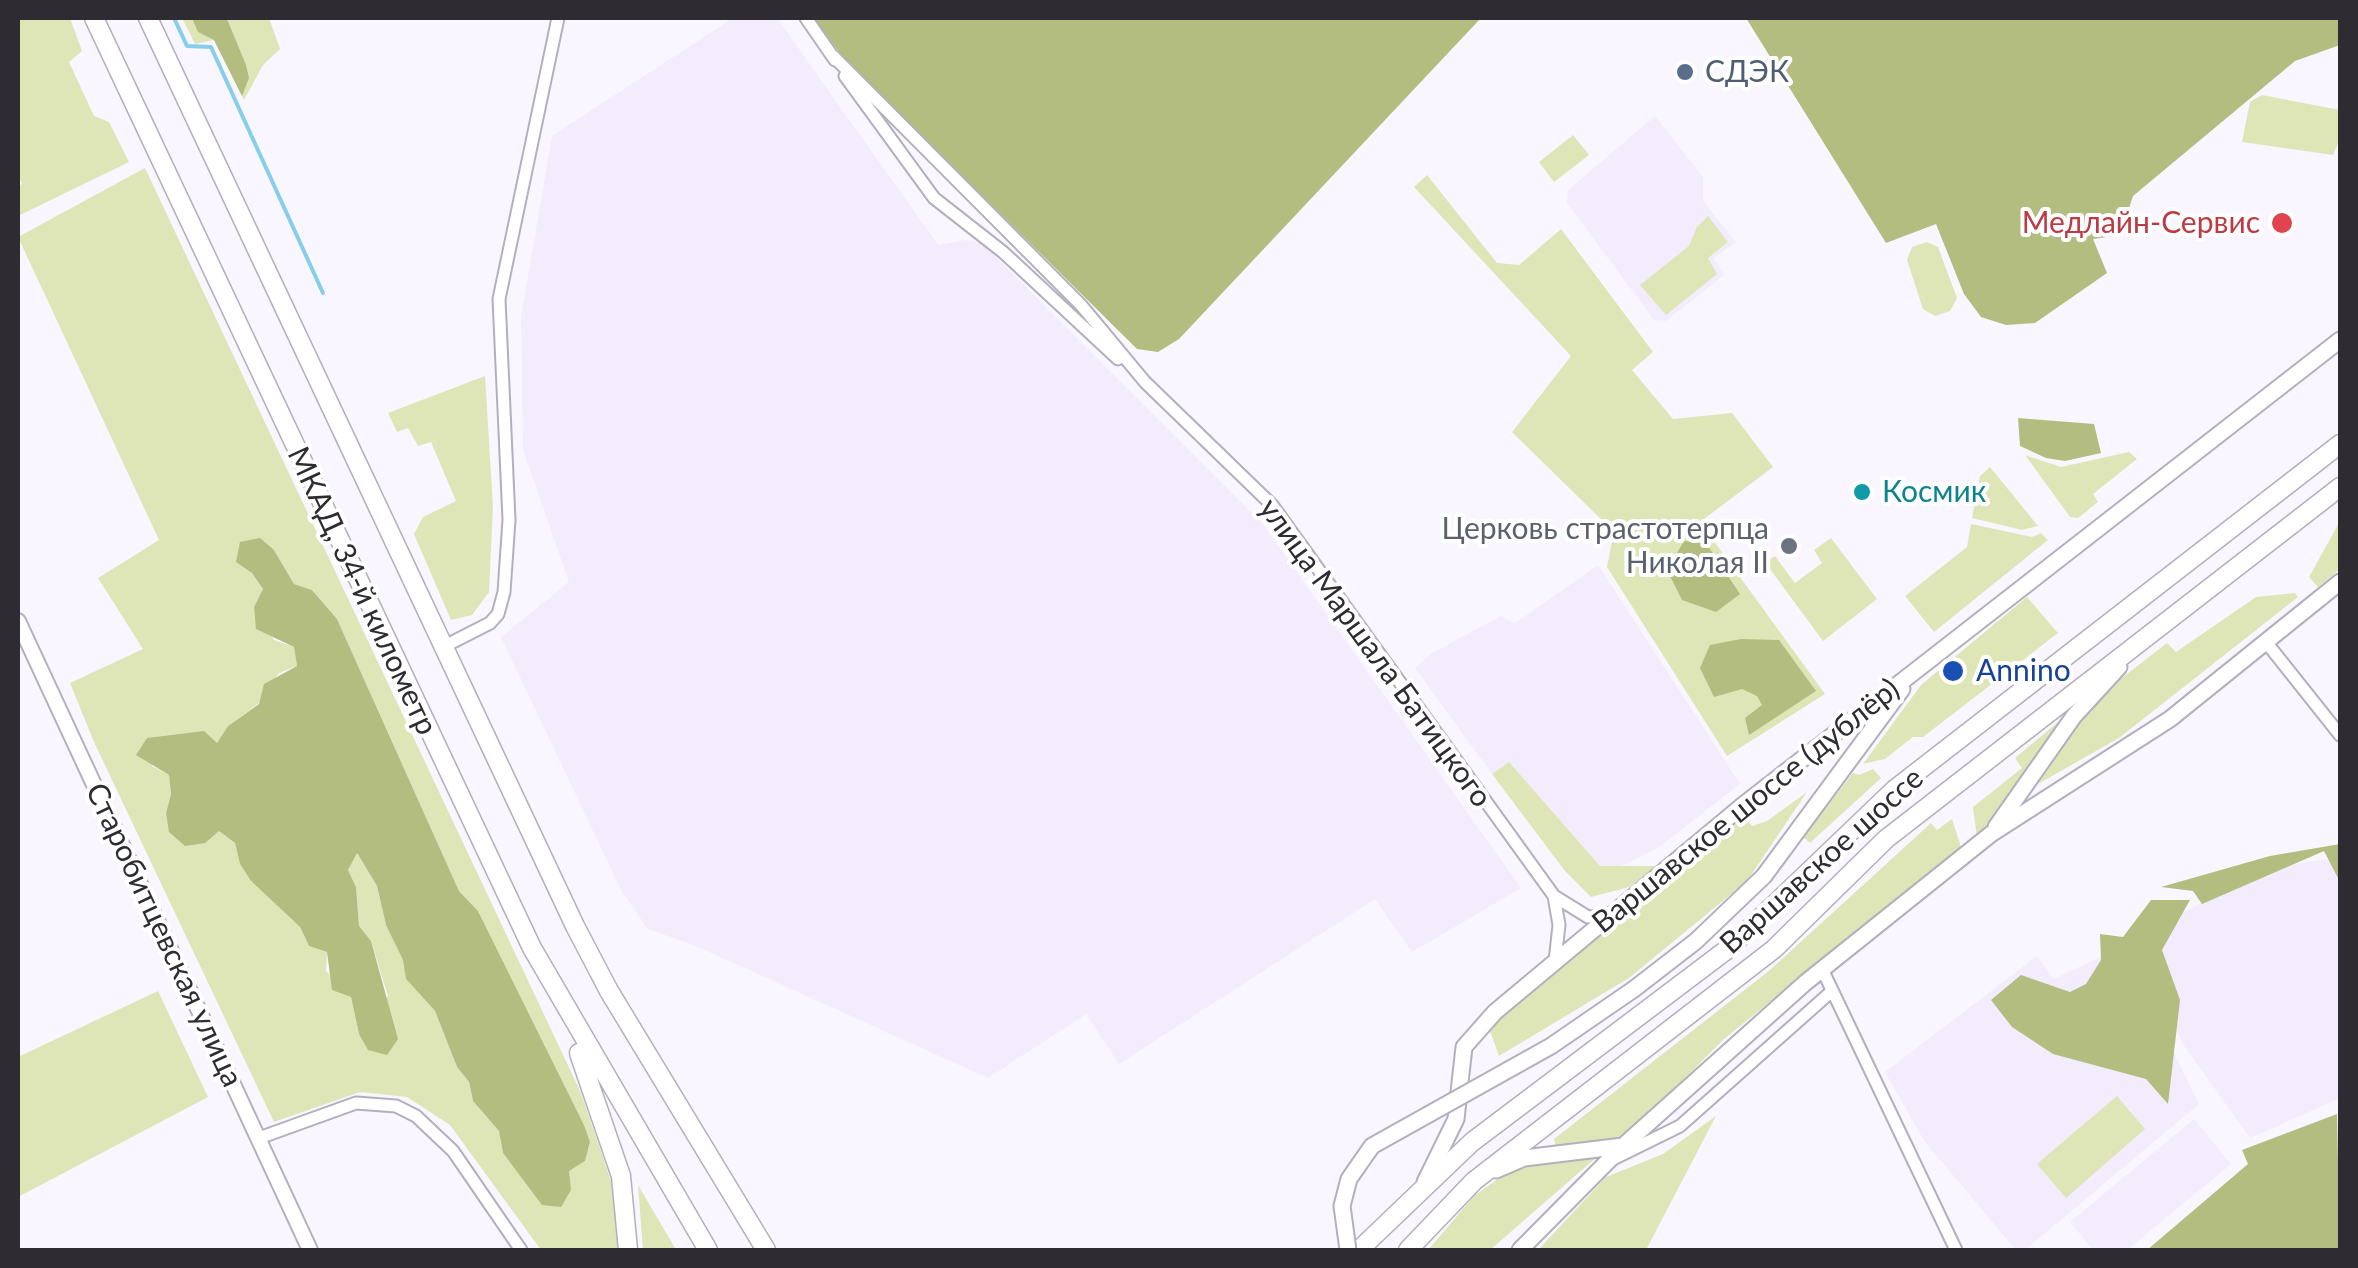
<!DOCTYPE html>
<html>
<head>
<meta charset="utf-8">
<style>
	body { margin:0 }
	#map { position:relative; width:2358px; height:1268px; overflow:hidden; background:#f9f6ff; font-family:Lato,sans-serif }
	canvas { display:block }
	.frame { position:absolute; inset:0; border:20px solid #2e2c32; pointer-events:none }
</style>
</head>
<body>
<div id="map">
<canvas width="2358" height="1268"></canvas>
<div class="frame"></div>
</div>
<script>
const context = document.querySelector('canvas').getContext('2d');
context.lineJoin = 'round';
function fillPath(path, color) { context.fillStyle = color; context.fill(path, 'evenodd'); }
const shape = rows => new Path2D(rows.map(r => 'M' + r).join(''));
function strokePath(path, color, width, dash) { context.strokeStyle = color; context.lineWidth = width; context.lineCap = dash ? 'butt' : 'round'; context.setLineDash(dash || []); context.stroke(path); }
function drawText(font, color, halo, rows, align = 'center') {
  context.font = font + ' Lato,sans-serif'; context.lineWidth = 8; context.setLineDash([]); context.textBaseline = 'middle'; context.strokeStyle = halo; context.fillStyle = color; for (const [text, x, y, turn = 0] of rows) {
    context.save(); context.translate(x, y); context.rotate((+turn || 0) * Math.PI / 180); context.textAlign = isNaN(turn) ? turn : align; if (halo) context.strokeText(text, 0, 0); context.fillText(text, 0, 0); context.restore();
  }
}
fillPath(shape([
	[733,18,777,18,938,245,964,240,982,243,1262,523,1521,888,1412,952,1375,899,1119,1064,1086,1014,988,1078,696,946,648,929,622,892,501,637,569,582,523,450,521,317,552,136],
	[1655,116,1703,177,1703,201,1736,242,1714,258,1724,275,1666,321,1654,320,1567,203,1568,190],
	[1598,565,1740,784,1659,847,1621,866,1600,866,1509,763,1492,774,1415,668,1432,653,1501,616,1514,624],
	[2340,857,2340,1098,2250,1138,2185,1047,2130,942,2261,870],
	[2122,947,2199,1104,2025,1250,2016,1250,1925,1142,1885,1072,2037,956,2054,979],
	[2194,1119,2231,1164,2127,1250,2093,1250,2070,1222]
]), '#f2ecfd');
fillPath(shape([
	[18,18,70,18,82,51,69,62,94,116,109,122,129,162,18,216,18,187,22,184,18,174],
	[182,18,269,18,280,49,263,65,244,100,214,40,195,44],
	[2262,95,2340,110,2340,139,2333,155,2242,142,2250,102],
	[1573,135,1589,155,1554,182,1539,162],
	[145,168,581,1093,611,1181,619,1250,541,1250,450,1125,407,1097,360,1092,274,1122,94,742,70,683,143,649,98,578,159,540,18,237],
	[274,550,294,584,312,590,337,619,459,891,478,911,584,1125,590,1143,585,1161,568,1171,542,1204,503,1153,499,1131,473,1101,469,1082,457,1067,435,1011,406,979,404,960,386,925,377,886,356,852,348,870,356,887,359,927,371,941,388,996,359,1034,351,997,326,971,327,952,309,946,300,927,251,881,240,864,235,843,219,831,166,813,171,794,169,775,152,766,147,738,217,744,228,726,259,703,279,673,297,666,294,647,274,640,254,607,263,589,252,573],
	[1427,175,1497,263,1519,265,1561,229,1653,352,1632,370,1673,419,1732,413,1773,467,1700,522,1825,694,1727,756,1607,567,1614,532,1512,432,1571,356,1414,187],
	[1708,216,1728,242,1708,258,1717,274,1666,315,1640,285,1689,246,1697,227],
	[1927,242,1938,247,1957,298,1950,311,1935,316,1923,309,1907,260,1912,247],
	[485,376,493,506,489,592,472,615,451,620,414,534,423,517,456,501,431,442,418,446,408,428,397,432,388,413],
	[2129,452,2137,459,2093,494,2098,502,2078,518,2070,517,2025,455,2061,467],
	[1990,467,2038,526,2022,530,1972,518,1980,476],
	[2340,521,2340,569,2318,587,2309,577],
	[1971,524,2032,537,2041,533,2048,540,1934,632,1905,596,1967,547],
	[1831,538,1877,599,1823,641,1770,569,1770,559,1775,556,1795,583,1822,563,1814,550],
	[2295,593,2298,597,2119,738,2038,784,2089,711,2118,681,2167,643,2176,652,2256,597],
	[2027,597,2058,633,1923,737,1913,737,1885,759,1863,764,1921,685],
	[2064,717,1987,830,1977,838,1973,807,2022,768,2015,758],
	[1509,762,1600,866,1656,866,1629,887,1591,897,1565,871,1492,774],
	[1873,769,1881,778,1810,843,1803,837,1853,773,1859,775],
	[1807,792,1747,881,1629,978,1499,1056,1489,1028,1516,1002,1741,813,1752,826,1767,821],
	[1952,819,1961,847,1724,1039,1623,1140,1556,1147,1554,1139,1770,970,1931,823,1937,830],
	[158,991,208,1097,18,1197,18,1057],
	[2117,1096,2145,1129,2066,1198,2037,1164],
	[1716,1116,1646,1250,1538,1250,1606,1177,1663,1154],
	[1598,1156,1490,1250,1428,1250,1474,1196,1512,1169],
	[638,1185,675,1248,671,1250,643,1250]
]), '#dee6b8');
fillPath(shape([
	[192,18,227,19,246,65,249,78,242,96,214,40,198,32],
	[813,18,1481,18,1179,339,1158,352,1137,349,845,60],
	[1746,18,2340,18,2340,45,2295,61,2133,196,2120,235,2093,239,2107,273,2035,323,2006,325,1981,317,1964,294,1936,224,1886,243],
	[2018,418,2094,424,2101,453,2065,461,2046,458,2020,446],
	[260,538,274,550,294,584,312,590,337,619,459,891,478,911,584,1125,590,1142,585,1161,569,1171,571,1190,561,1207,542,1205,503,1153,499,1131,473,1101,469,1082,457,1067,435,1011,406,979,403,960,386,925,377,886,357,853,348,870,356,887,359,926,371,941,398,1039,387,1055,368,1050,359,1034,351,997,332,990,327,952,309,946,300,927,251,881,240,864,235,843,219,831,205,843,185,846,169,832,166,813,171,794,169,775,136,755,147,738,204,731,217,743,228,726,259,704,264,684,297,666,294,647,256,629,254,607,263,589,252,573,236,562,240,542],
	[1684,541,1706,543,1740,594,1716,612,1682,600,1667,570],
	[1741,639,1779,640,1816,691,1749,735,1745,718,1762,705,1757,696,1742,689,1714,697,1700,668,1710,645],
	[2340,844,2340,882,2324,851,2202,904,2193,891,2161,887,2270,856],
	[2151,900,2190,900,2162,950,2180,1000,2168,1104,2146,1079,2053,1054,2012,1027,1991,1000,2021,975,2070,992,2086,984,2101,960,2100,934,2123,937],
	[2337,1114,2340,1250,2147,1250,2248,1164,2242,1150]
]), '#b3bd80');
strokePath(shape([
	[174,18,187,46,211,47,323,293]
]), '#86ceea', 4);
const minor = shape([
	[806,18,835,60],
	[833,56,1081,305,1145,382,1272,505,1554,896,1588,917,1610,916],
	[845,76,934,198,1003,252,1118,359],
	[2266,642,2340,735],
	[443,647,490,623,498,614,504,592,509,520,499,299,558,18],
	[1554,896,1559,925,1555,961],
	[1822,969,1956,1250],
	[259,1138,356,1103,396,1106,416,1116,453,1151,521,1250],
	[1613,1159,1680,1126,1832,991]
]);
const tertiary = shape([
	[18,621,310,1250]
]);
const secondary = shape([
	[1996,827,2074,716,2119,667],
	[1634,989,1696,941,1764,876,1902,689],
	[1496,1170,1524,1158,1623,1146],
	[1425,1182,1456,1119,1464,1047,1495,1012,1742,806,2340,340],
	[1520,1250,1623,1146,1805,983,1991,834,2170,719,2340,582]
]);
const primary = shape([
	[1359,1250,1472,1142,1729,948,1895,789,2340,444],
	[1408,1250,1474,1181,1774,949,1886,839,2340,487]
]);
const trunk = shape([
	[94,18,532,948,708,1250],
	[148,18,575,926,609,991,766,1250],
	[579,1053,621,1176,628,1250]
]);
strokePath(minor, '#b4afbd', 15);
strokePath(tertiary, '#b4afbd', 18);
strokePath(secondary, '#b4afbd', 19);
strokePath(primary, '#b4afbd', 21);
strokePath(trunk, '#b4afbd', 21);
strokePath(minor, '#fff', 11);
strokePath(tertiary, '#fff', 14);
strokePath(secondary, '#fff', 15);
strokePath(primary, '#fff', 18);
strokePath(trunk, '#fff', 18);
const secondaryBridge = shape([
	[1348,1250,1342,1206,1349,1179,1372,1146,1551,1046,1634,989]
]);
strokePath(secondaryBridge, '#b4afbd', 19, []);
strokePath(secondaryBridge, '#fff', 15);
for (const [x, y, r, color] of [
	[1685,72,10,"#5c6f8a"],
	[2282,223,12,"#e0444e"],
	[1862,492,10,"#0f9aa8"],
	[1789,546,10,"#6b7280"],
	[1953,671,12,"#1a4fb4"]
]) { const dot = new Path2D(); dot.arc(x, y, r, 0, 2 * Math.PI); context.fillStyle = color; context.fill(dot); strokePath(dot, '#fff', 4); }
drawText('30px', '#4e5e75', '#fff', [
	["СДЭК",1705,72]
], 'left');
drawText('30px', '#be3a42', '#fff', [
	["Медлайн-Сервис",2260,223]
], 'right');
drawText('30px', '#0d838f', '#fff', [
	["Космик",1882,492]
], 'left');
drawText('30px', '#5b616d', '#fff', [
	["Церковь страстотерпца",1769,529],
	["Николая II",1769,563]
], 'right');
drawText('30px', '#2e2c32', '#fff', [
	["МКАД, 34-й километр",362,591,65],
	["улица Маршала Батицкого",1375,653,54],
	["Варшавское шоссе (дублёр)",1746,806,-39],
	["Варшавское шоссе",1822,861,-42],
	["Старобитцевская улица",164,935,65]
]);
drawText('30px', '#164399', '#fff', [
	["Annino",1976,671]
], 'left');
</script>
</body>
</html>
